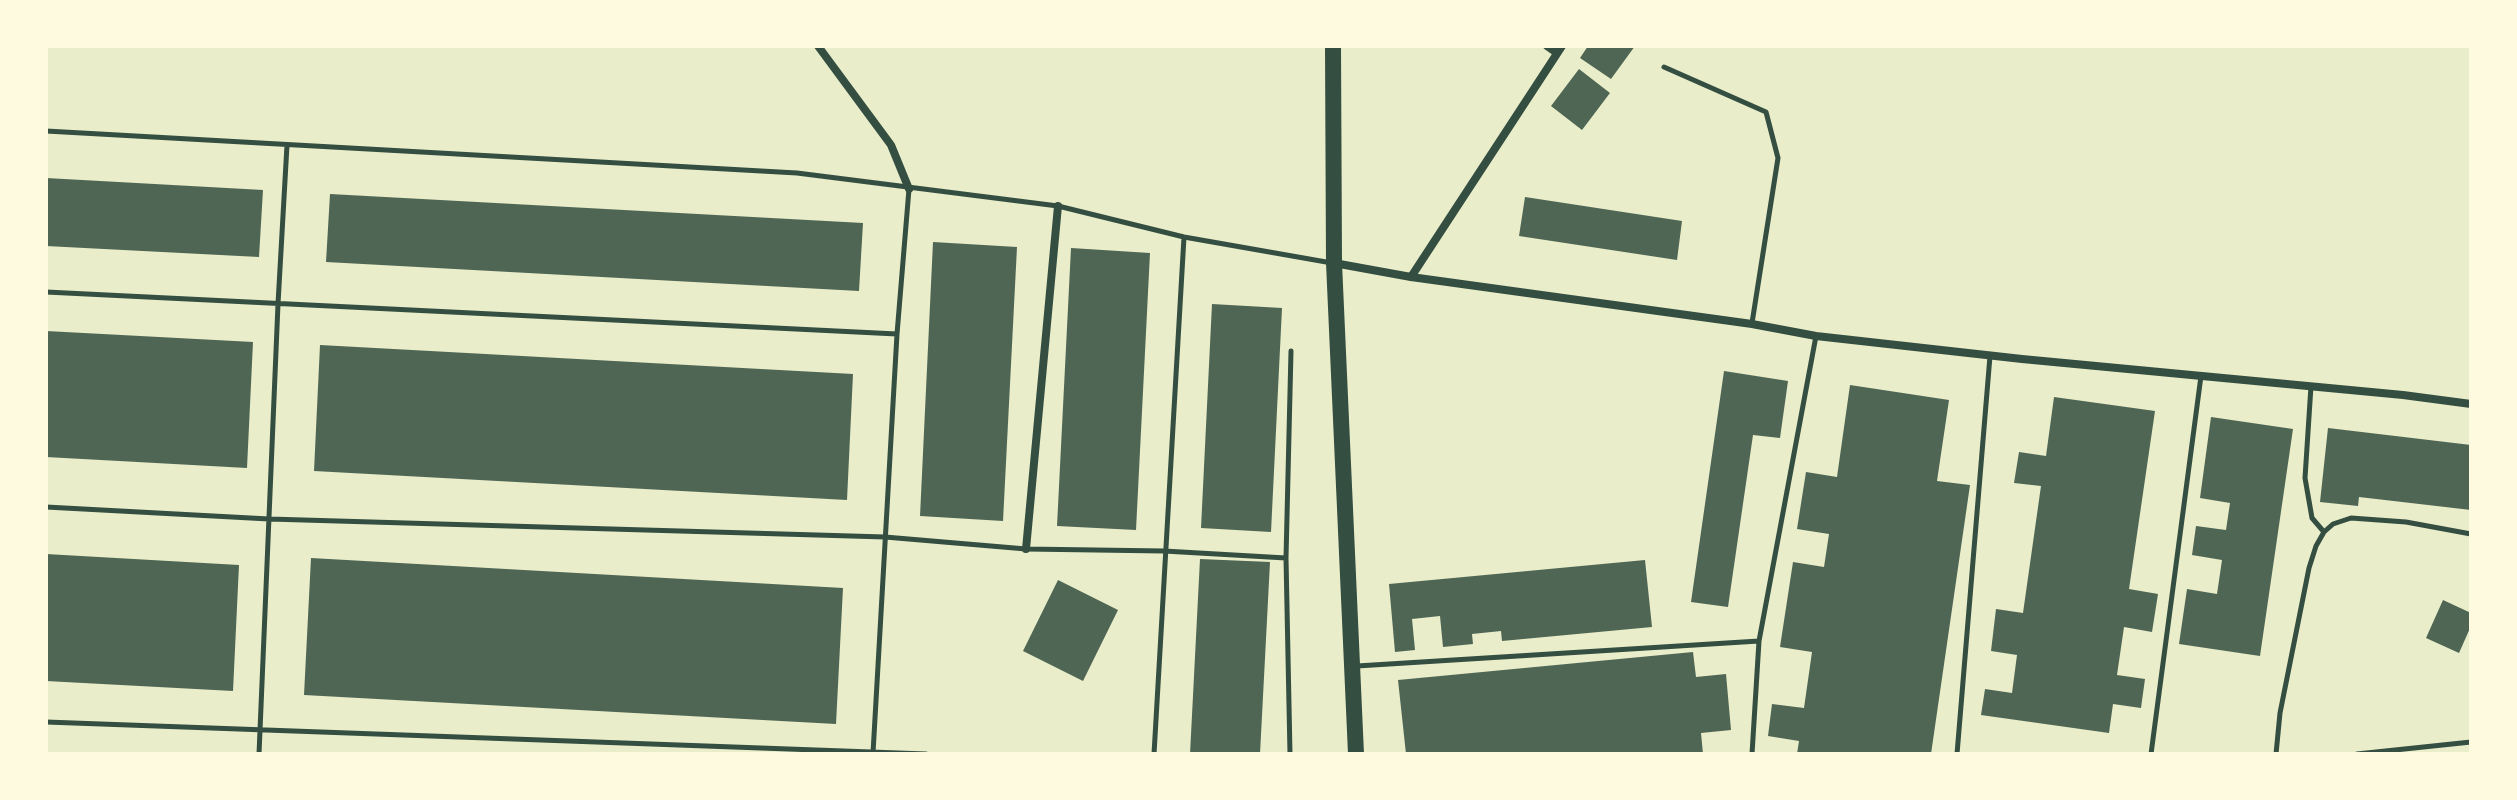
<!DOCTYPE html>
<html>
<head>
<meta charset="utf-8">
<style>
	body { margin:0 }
	#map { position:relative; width:2517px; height:800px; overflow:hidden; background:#e9edc9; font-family:"Sofia Sans Condensed",sans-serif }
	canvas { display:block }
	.frame { position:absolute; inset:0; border:48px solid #fefae0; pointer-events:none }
</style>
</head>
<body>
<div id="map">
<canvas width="2517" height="800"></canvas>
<div class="frame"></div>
</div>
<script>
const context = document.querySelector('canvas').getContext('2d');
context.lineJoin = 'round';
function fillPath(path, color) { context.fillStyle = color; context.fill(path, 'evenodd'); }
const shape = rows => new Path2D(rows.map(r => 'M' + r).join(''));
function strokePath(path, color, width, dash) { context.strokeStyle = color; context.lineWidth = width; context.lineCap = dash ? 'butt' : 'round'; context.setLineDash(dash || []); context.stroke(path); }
fillPath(shape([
	[1588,46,1635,46,1611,79,1580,58],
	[1579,69,1610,93,1582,130,1551,106],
	[46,178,263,190,259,257,46,246],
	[330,194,863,223,859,291,326,262],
	[1525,197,1682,221,1677,260,1519,236],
	[933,242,1017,247,1003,521,920,516],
	[1071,248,1150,253,1136,530,1057,526],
	[1212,304,1282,308,1271,532,1201,528],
	[46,331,253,342,247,468,46,457],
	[320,345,853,374,847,500,314,471],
	[1724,371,1788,381,1780,438,1753,435,1728,607,1691,602],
	[1850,385,1949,400,1937,481,1970,485,1931,754,1797,754,1799,741,1768,736,1772,704,1804,708,1812,652,1780,647,1793,562,1824,567,1829,534,1797,529,1806,472,1837,477],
	[2054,397,2155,411,2129,589,2158,594,2152,632,2124,627,2117,675,2145,679,2141,708,2113,704,2109,733,1981,715,1985,689,2012,693,2017,655,1991,651,1996,609,2023,613,2041,486,2014,483,2019,452,2046,456],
	[2211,417,2293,429,2260,656,2179,644,2187,589,2217,594,2222,560,2192,555,2196,526,2226,530,2230,503,2200,498],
	[2328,428,2471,445,2471,510,2359,497,2358,506,2320,502],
	[46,554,239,565,233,691,46,681],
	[311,558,843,588,836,724,304,695],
	[1200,559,1270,562,1260,754,1190,754],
	[1645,560,1652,627,1502,641,1501,631,1472,634,1473,644,1443,647,1440,616,1412,619,1415,650,1395,652,1389,584],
	[1058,580,1118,610,1083,681,1023,651],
	[2443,600,2471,613,2471,626,2459,653,2426,638],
	[1693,652,1696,677,1726,674,1731,730,1701,733,1703,754,1406,754,1398,680]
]), '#4f6655');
strokePath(shape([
	[1664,67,1766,112,1778,158,1752,323],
	[46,131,797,173,1058,206,1184,237,1332,263],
	[46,292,897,334],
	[2311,386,2305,478,2312,518,2324,532],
	[46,507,269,519,885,537,1026,549,1164,551,1286,558],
	[1357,666,1759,641],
	[46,722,926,754],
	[873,753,897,334,909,189],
	[259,754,278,304,287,145],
	[1154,754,1184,237],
	[1290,754,1286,558,1291,351],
	[1752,754,1759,641,1816,336],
	[1957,754,1990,356],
	[2151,754,2201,376],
	[2276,754,2280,713,2309,568,2316,546,2324,532,2333,524,2351,518,2406,522,2471,534],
	[2357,754,2471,742]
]), '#344e41', 5);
strokePath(shape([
	[818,46,891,145,909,189],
	[1547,46,1557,53],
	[1334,263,1411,277,1752,324,1816,336,2022,359,2403,395,2471,404],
	[1411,277,1562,46],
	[1026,549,1058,206]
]), '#344e41', 8);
strokePath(shape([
	[1333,46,1334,263,1356,754]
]), '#344e41', 16);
</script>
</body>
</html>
